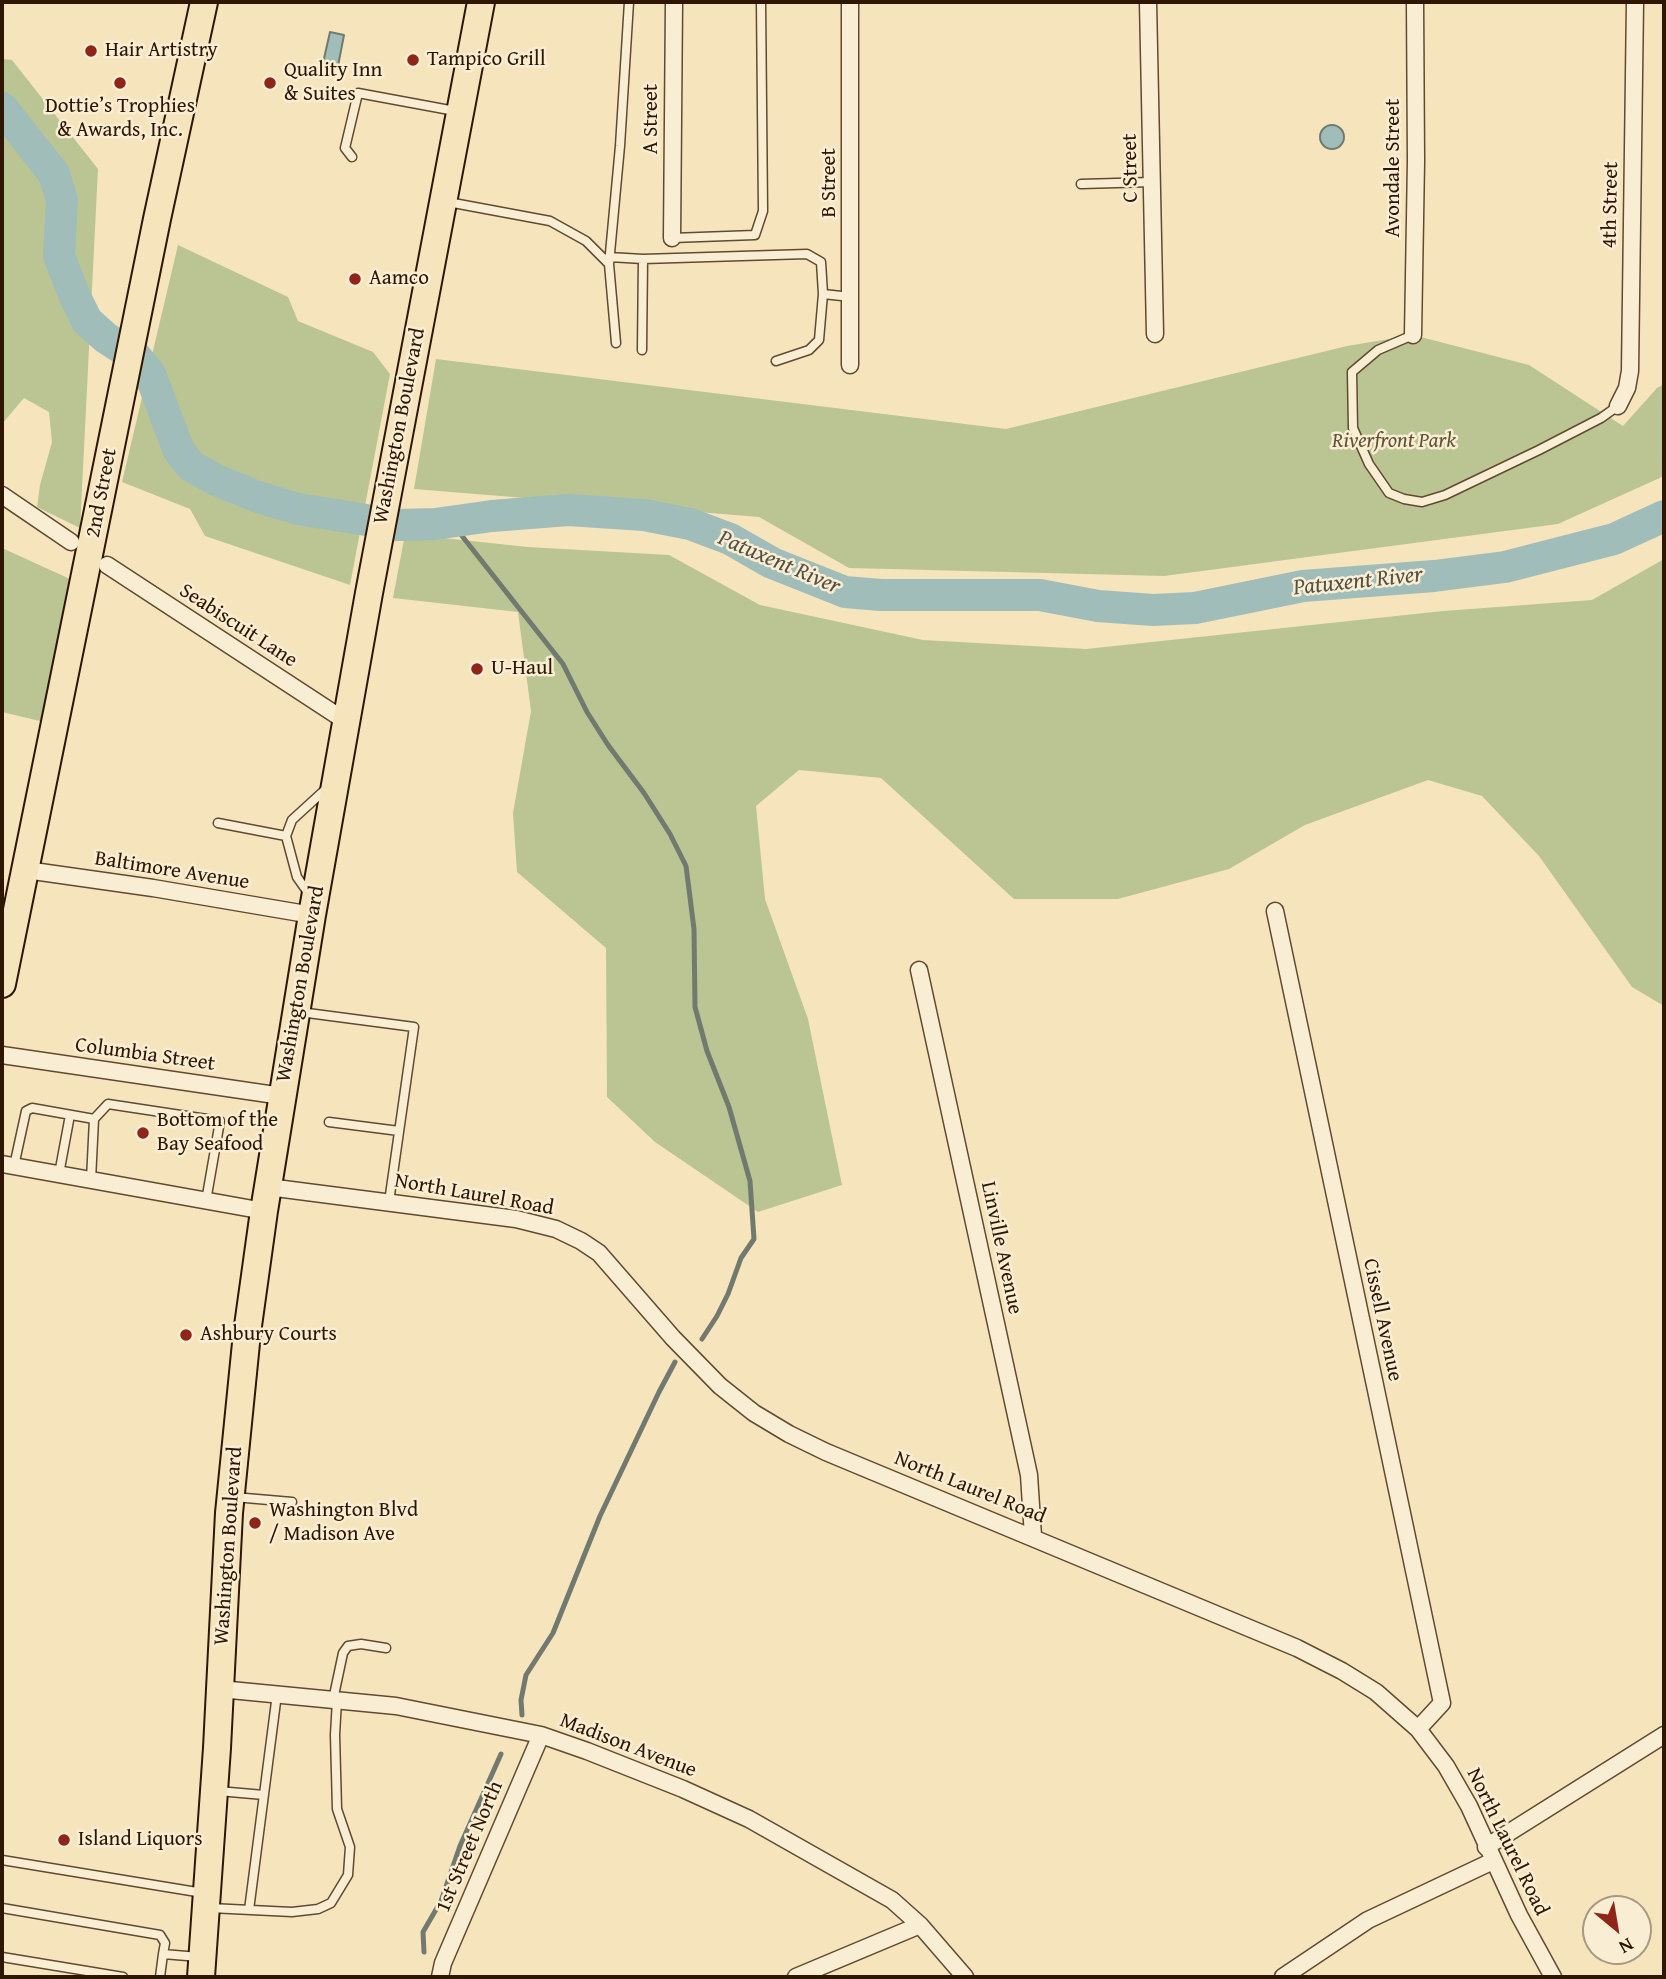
<!DOCTYPE html>
<html>
<head>
<meta charset="utf-8">
<style>
	body { margin:0 }
	#map { position:relative; width:1666px; height:1979px; overflow:hidden; background:#f6e5bc; font-family:"Gentium Book Plus",serif }
	canvas { display:block }
	.frame { position:absolute; inset:0; border:4px solid #2e1601; pointer-events:none }
	.north { position:absolute; left:1582px; top:1895px; width:70px; height:70px; box-sizing:border-box; background:#f9eed3; border:2px solid #a8987f; border-radius:50%; rotate:150deg; font-size:19px; font-weight:700; line-height:28px; text-align:center; color:#2e1601 }
	.north::after { content:''; display:block; margin:auto; width:24px; height:32px; background:#8f2418; clip-path:polygon(50% 0,100% 100%,50% 72%,0 100%) }
</style>
</head>
<body>
<div id="map">
<canvas width="1666" height="1979"></canvas>
<div class="frame"></div>
<div class="north">N</div>
</div>
<script>
const context = document.querySelector('canvas').getContext('2d');
context.lineJoin = 'round';
function fillPath(path, color) { context.fillStyle = color; context.fill(path, 'evenodd'); }
const shape = rows => new Path2D(rows.map(r => 'M' + r).join(''));
function strokePath(path, color, width, dash) { context.strokeStyle = color; context.lineWidth = width; context.lineCap = dash ? 'butt' : 'round'; context.setLineDash(dash || []); context.stroke(path); }
function drawText(font, color, halo, rows, align = 'center') {
  context.font = font + ' "Gentium Book Plus",serif'; context.lineWidth = 5; context.setLineDash([]); context.textBaseline = 'middle'; context.strokeStyle = halo; context.fillStyle = color; for (const [text, x, y, turn = 0] of rows) {
    context.save(); context.translate(x, y); context.rotate((+turn || 0) * Math.PI / 180); context.textAlign = isNaN(turn) ? turn : align; if (halo) context.strokeText(text, 0, 0); context.fillText(text, 0, 0); context.restore();
  }
}
fillPath(shape([
	[2,59,12,60,98,169,80,528,37,507,40,485,52,442,49,412,24,398,2,424],
	[178,245,288,297,298,321,373,352,390,374,350,585,205,536,190,509,122,482],
	[1413,335,1529,365,1623,426,1657,388,1664,384,1664,476,1558,524,1164,576,849,568,759,517,414,489,436,359,1006,429,1347,346],
	[405,534,528,547,669,555,760,605,923,640,1086,649,1443,611,1592,600,1664,559,1664,1006,1632,987,1539,856,1482,796,1428,780,1305,825,1229,869,1118,899,1014,899,881,778,799,770,756,806,765,899,808,1019,842,1185,758,1212,655,1142,607,1097,606,948,517,872,513,813,531,711,518,612,393,598],
	[2,548,70,579,44,722,2,712]
]), '#bac593');
const water = shape([
	[330,32,344,35,338,66,323,63,330,32],
	'1320 137a12 12 0 1 1 24 0a12 12 0 1 1-24 0Z'
]);
fillPath(water, '#a0bdba');
strokePath(water, '#727a70', 2);
strokePath(shape([
	[451,522,563,664,587,712,608,745,644,793,670,834,686,866,694,929,695,1007,707,1051,729,1107,750,1181,754,1239,741,1258,728,1294,717,1316,702,1339],
	[522,1715,521,1700,526,1675,553,1633,600,1516,659,1392,675,1362],
	[424,1952,423,1932,441,1901,460,1846,501,1754]
]), '#727a70', 5);
strokePath(shape([
	[2,108,54,174,62,200,59,256,75,297,87,321,106,338,137,358,150,374,179,451,191,466,216,480,258,497,298,509,397,525,435,524,492,516,568,510,644,515,690,524,730,539,772,563,845,592,881,595,1040,595,1098,606,1153,610,1195,608,1303,586,1434,576,1505,567,1614,539,1664,516]
]), '#a0bdba', 32);
const lane = shape([
	[352,157,345,148,358,93,455,111],
	[1081,184,1152,182],
	[448,202,550,221,586,241,609,264,616,343],
	[672,238,755,235,763,211,761,2],
	[609,257,643,259],
	[609,264,620,146,629,2],
	[823,294,851,297],
	[1413,335,1378,350,1352,372,1353,428,1369,464,1389,493,1404,499,1422,502,1445,495,1539,450,1601,418,1618,406],
	[642,350,643,259,807,254,821,262,823,294,819,340,809,350,776,361],
	[218,823,286,836],
	[309,894,297,877,286,836,292,820,327,788],
	[300,1012,414,1027,389,1202],
	[329,1122,399,1131],
	[14,1166,26,1111,32,1108,94,1119,108,1104,220,1121,206,1201],
	[59,1174,70,1115],
	[91,1180,94,1119],
	[234,1497,292,1502],
	[333,1700,343,1653,348,1646,361,1644,386,1648],
	[218,1791,264,1795],
	[2,1860,203,1893],
	[2,1908,160,1935,165,1943,163,1954,199,1957],
	[210,1908,292,1912,318,1909,331,1903,348,1875,350,1847,337,1809,335,1735,337,1700],
	[249,1910,277,1694],
	[2,1957,123,1977],
	[160,1977,163,1954]
]);
const street = shape([
	[1148,2,1155,334],
	[672,238,674,2],
	[1413,335,1416,161,1415,2],
	[850,365,850,2],
	[1618,406,1627,388,1630,371,1635,2],
	[2,495,71,542],
	[107,565,347,722],
	[26,870,153,888,312,915],
	[1275,911,1442,1703,1418,1729],
	[919,970,1029,1475,1033,1536],
	[2,1055,282,1096],
	[2,1164,264,1211],
	[268,1187,516,1219,556,1229,581,1241,599,1253,673,1338,720,1386,754,1413,789,1434,826,1452,1297,1648,1342,1671,1376,1692,1418,1729,1446,1766,1469,1806,1519,1915,1553,1977],
	[220,1689,396,1706,541,1735,587,1751,683,1789,749,1819,892,1900,920,1925,965,1977],
	[1486,1847,1664,1735],
	[440,1977,443,1963,541,1735],
	[796,1977,920,1925],
	[1283,1977,1368,1920,1493,1861]
]);
const primary = shape([
	[2,984,157,219,204,2],
	[201,1977,217,1748,229,1513,247,1333,264,1211,312,915,369,593,481,2]
]);
strokePath(lane, '#604a30', 11);
strokePath(street, '#604a30', 19);
strokePath(primary, '#2e1601', 30);
strokePath(lane, '#f9eed3', 8);
strokePath(street, '#f9eed3', 16);
strokePath(primary, '#f6e5bc', 26);
for (const [x, y, r, color] of [
	[91,51,7,"#8f2418"],
	[413,60,7,"#8f2418"],
	[120,83,7,"#8f2418"],
	[270,83,7,"#8f2418"],
	[355,279,7,"#8f2418"],
	[477,669,7,"#8f2418"],
	[143,1133,7,"#8f2418"],
	[186,1335,7,"#8f2418"],
	[255,1523,7,"#8f2418"],
	[64,1840,7,"#8f2418"]
]) { const dot = new Path2D(); dot.arc(x, y, r, 0, 2 * Math.PI); context.fillStyle = color; context.fill(dot); strokePath(dot, '#f9eed3', 2.5); }
drawText('21px', '#2e1601', '#f9eed3', [
	["Hair Artistry",105,51],
	["Tampico Grill",427,60],
	["Quality Inn",284,71],
	["& Suites",284,95],
	["Dottie’s Trophies",120,107,"center"],
	["& Awards, Inc.",120,131,"center"],
	["Aamco",369,279],
	["U-Haul",491,669],
	["Bottom of the",157,1121],
	["Bay Seafood",157,1145],
	["Ashbury Courts",200,1335],
	["Washington Blvd",269,1511],
	["/ Madison Ave",269,1535],
	["Island Liquors",78,1840]
], 'left');
drawText('21px', '#2e1601', '#f9eed3', [
	["A Street",652,119,-90],
	["C Street",1131,168,-91],
	["Avondale Street",1394,168,-90],
	["B Street",830,183,-90],
	["4th Street",1611,205,-89],
	["Washington Boulevard",400,426,-79],
	["2nd Street",102,493,-79],
	["Seabiscuit Lane",238,626,33],
	["Baltimore Avenue",172,871,9],
	["Washington Boulevard",301,984,-80],
	["Columbia Street",145,1055,8],
	["North Laurel Road",474,1195,10],
	["Linville Avenue",1001,1248,78],
	["Cissell Avenue",1382,1320,78],
	["North Laurel Road",970,1488,22],
	["Washington Boulevard",229,1546,-86],
	["Madison Avenue",628,1746,21],
	["North Laurel Road",1507,1842,64],
	["1st Street North",470,1847,-67]
]);
drawText('italic 21px', '#5f5334', '#f9eed3', [
	["Riverfront Park",1394,442]
]);
drawText('italic 23px', '#565042', '#f9eed3', [
	["Patuxent River",779,563,23],
	["Patuxent River",1358,582,-6]
]);
</script>
</body>
</html>
